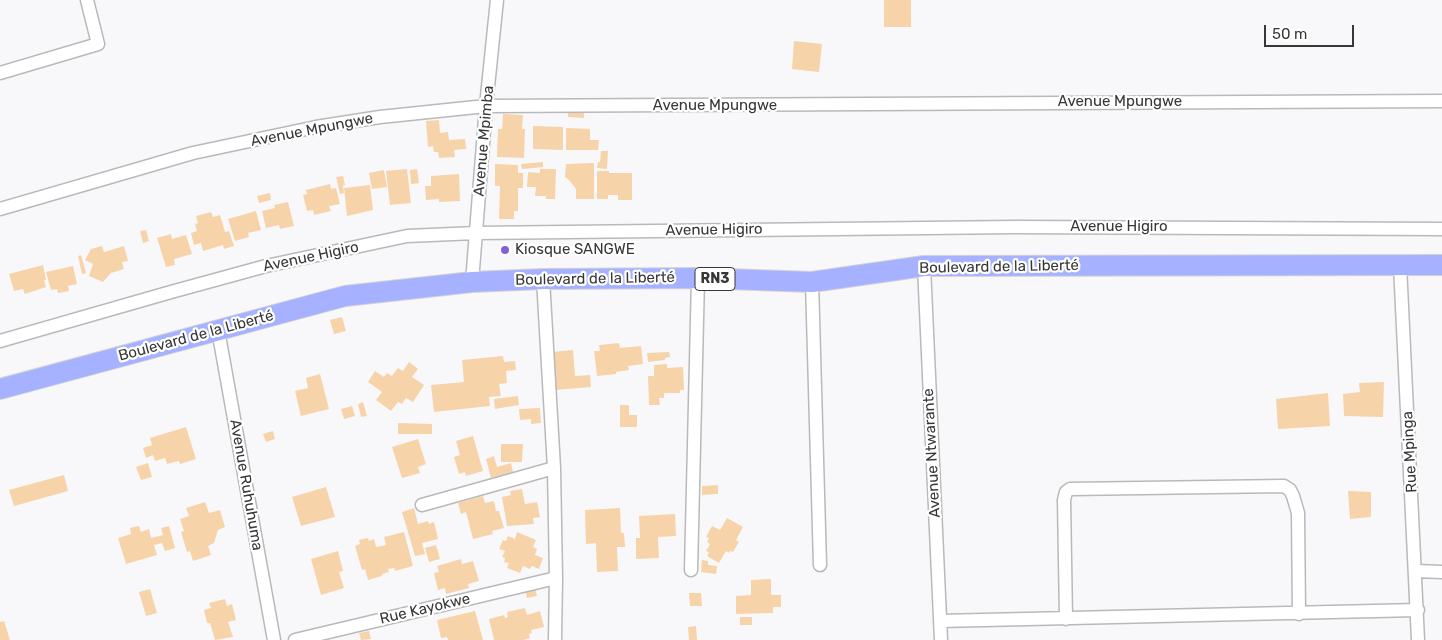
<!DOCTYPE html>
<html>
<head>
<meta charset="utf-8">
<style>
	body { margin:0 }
	#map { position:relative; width:1442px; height:640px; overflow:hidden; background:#f8f8fb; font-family:Rubik,sans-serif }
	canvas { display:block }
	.scale { position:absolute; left:1264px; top:25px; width:90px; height:22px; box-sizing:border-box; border:2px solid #373738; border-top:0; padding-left:6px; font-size:15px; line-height:18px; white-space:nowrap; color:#373738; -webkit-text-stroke:4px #fff; paint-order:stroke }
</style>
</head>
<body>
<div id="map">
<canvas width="1442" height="640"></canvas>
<div class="scale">50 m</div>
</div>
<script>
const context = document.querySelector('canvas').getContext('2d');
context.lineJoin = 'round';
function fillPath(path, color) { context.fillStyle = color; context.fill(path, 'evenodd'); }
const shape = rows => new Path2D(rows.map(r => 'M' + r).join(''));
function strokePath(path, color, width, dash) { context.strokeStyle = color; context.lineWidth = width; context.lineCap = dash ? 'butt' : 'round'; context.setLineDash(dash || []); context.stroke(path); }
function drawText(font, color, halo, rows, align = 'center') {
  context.font = font + ' Rubik,sans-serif'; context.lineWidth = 4.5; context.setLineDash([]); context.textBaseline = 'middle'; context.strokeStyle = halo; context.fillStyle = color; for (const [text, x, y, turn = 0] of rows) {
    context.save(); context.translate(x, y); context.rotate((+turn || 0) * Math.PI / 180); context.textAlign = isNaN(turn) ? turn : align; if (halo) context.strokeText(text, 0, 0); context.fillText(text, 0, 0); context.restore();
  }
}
fillPath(shape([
	[884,0,911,0,911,27,884,27],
	[794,41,822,44,819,72,792,69],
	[568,108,584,109,584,118,568,117],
	[503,114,523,115,522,129,525,129,524,158,497,157,498,129,502,129],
	[439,120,440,133,448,132,449,140,465,139,466,149,454,150,455,157,439,158,438,152,434,152,433,146,428,147,426,121],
	[533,126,563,127,563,150,533,149],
	[566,128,590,129,590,140,599,140,598,150,566,150],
	[601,151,608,151,607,169,597,168,598,162,600,162],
	[543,162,543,167,522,169,521,164],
	[594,163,594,199,576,199,576,189,569,180,565,177,566,164],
	[495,164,518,165,518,173,523,173,523,188,518,188,518,211,514,211,514,219,499,219,500,186,495,186],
	[407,169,411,203,390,205,386,171],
	[417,169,419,183,411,184,410,170],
	[540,169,556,169,555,199,546,199,546,196,535,196,536,187,527,187,528,172,540,173],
	[384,170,387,187,372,189,369,173],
	[597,171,609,171,609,173,632,173,632,200,618,200,618,195,608,195,608,199,597,199],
	[459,174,460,201,439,202,439,199,426,200,425,186,431,186,431,176],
	[343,176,345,185,343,185,344,193,340,194,336,177],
	[330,184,331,189,336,188,340,204,329,206,331,211,314,215,313,210,307,211,303,195,307,194,306,190],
	[370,185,373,210,347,216,344,188],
	[270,193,271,200,259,203,257,196],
	[288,202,294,226,280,229,279,225,266,228,262,211,275,208,274,205],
	[256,211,261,230,248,233,249,237,235,241,228,219],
	[211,212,213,217,220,215,225,232,229,231,234,246,224,249,223,245,203,251,201,243,194,245,191,233,197,231,195,224,198,223,196,216],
	[146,230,149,241,143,243,140,231],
	[171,234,172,239,186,235,192,254,174,259,175,265,166,267,157,238],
	[102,246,104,252,124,246,128,261,122,262,124,269,111,273,103,282,89,276,93,264,85,260,91,249],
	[81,255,86,273,82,274,78,256],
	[43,265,46,280,44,280,46,287,25,294,23,289,14,291,9,274],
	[73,266,77,284,68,286,69,291,58,293,57,289,51,290,46,272],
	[342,317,346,331,334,334,330,320],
	[619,343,620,348,641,346,643,364,628,366,629,370,616,372,616,374,597,376,594,351,600,351,599,345],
	[573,350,575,376,590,375,591,387,555,390,552,352],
	[669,352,670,357,665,358,665,360,648,362,647,353],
	[503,356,504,362,515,361,516,370,506,371,507,383,499,384,501,396,489,397,490,406,434,412,431,385,464,382,462,360],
	[409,362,418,369,412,377,424,385,413,402,406,398,402,404,398,402,391,411,376,400,382,392,368,382,375,371,384,377,387,373,392,376,398,368,403,371],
	[667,364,667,368,683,367,684,390,680,390,680,393,664,393,664,398,659,398,660,405,649,405,648,376,654,376,654,365],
	[320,374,329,409,301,416,295,391,308,388,306,378],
	[1384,382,1383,417,1344,416,1343,394,1360,392,1359,383],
	[1328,393,1330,426,1278,429,1276,399],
	[518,396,519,405,495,409,494,399],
	[363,402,367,416,361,417,358,404],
	[620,405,629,405,629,415,637,415,637,427,620,427],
	[352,406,355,416,344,419,341,409],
	[540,408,541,423,531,424,531,419,520,420,519,409],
	[398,423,432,424,432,434,398,434],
	[186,427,196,459,180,464,179,461,167,464,165,458,155,461,153,455,146,458,143,448,152,445,150,438],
	[273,431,275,439,266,442,263,434],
	[473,436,483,471,466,476,465,472,459,474,454,457,460,455,456,441],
	[418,439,426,464,418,467,420,473,402,478,392,447],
	[501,444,523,444,522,462,501,462],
	[494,456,497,467,511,463,513,472,491,478,486,459],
	[148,463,152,477,141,480,136,467],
	[64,475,68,491,14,506,9,490],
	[718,485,718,494,702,495,702,486],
	[326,487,335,517,301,526,292,497],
	[522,489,525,504,537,502,540,517,533,518,534,524,507,526,502,497,511,495,510,491],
	[1348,491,1371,492,1371,517,1350,519],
	[483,496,485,503,494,501,496,511,499,511,504,528,492,531,493,534,473,539,466,512,461,514,458,503],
	[205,502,209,513,220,510,225,527,218,530,214,543,208,546,211,555,193,561,190,551,187,552,181,532,184,531,180,519,189,516,186,508],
	[414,508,418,524,428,521,429,524,434,522,438,539,422,543,425,554,415,556,402,512],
	[620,508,621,533,624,533,625,547,617,547,618,571,597,572,596,543,586,544,585,510],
	[675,514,676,536,658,537,659,558,636,559,636,538,640,538,639,516],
	[727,518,743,527,736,540,739,542,733,552,730,551,729,553,726,551,719,563,707,556,709,552,706,551,710,544,707,542,709,538,706,537,712,526,720,530],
	[139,526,141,532,149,529,151,538,163,535,161,528,169,526,175,548,165,551,162,543,154,545,157,555,126,564,118,538,131,534,130,528],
	[404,532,413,566,395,571,394,568,388,569,389,572,382,574,382,576,368,580,365,569,362,570,355,546,360,544,359,540,368,538,369,541,374,539,376,547,386,545,384,537],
	[517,532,536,540,533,547,537,549,535,555,543,558,539,569,532,566,530,569,523,566,520,573,507,568,509,563,504,562,505,558,502,557,505,551,499,549,503,540,506,541,508,536,515,539],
	[436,545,440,559,429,562,425,548],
	[338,551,343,571,339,572,344,588,321,595,311,559],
	[461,559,462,564,473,561,479,581,468,584,469,588,446,594,445,588,438,590,434,573,439,572,437,566],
	[702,560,708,561,708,565,717,566,716,574,701,572],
	[771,579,771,595,781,595,781,607,773,607,773,613,736,614,736,596,751,595,751,580],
	[535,587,537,596,527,598,525,589],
	[150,589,157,613,146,616,139,592],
	[689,593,701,593,702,606,690,606],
	[225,599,227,606,232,604,236,620,228,622,233,637,215,640,210,623,207,623,204,610,211,608,209,603],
	[525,608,527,615,540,611,544,627,531,630,532,633,529,634,530,638,523,640,494,640,489,619,504,615,505,618,508,617,507,612],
	[475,611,483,640,448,640,447,637,441,638,437,620],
	[740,617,752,617,752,625,740,625],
	[4,621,10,640,0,640,0,622],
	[696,626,697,640,689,640,688,627],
	[369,631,371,639,361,640,359,633]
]), '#f7d3aa');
const minor = shape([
	[0,73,98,44,87,0],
	[0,209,193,153,316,127,380,117,486,106,1442,101],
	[1400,265,1418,640],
	[924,266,941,640],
	[543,279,554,468,556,578,555,640],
	[472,282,486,106,497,0],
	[812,282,820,565],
	[218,330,274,640],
	[0,341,171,292,266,266,407,236,476,233,1015,227,1442,229],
	[422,505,554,468],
	[691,570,698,278],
	[1416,571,1442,572],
	[1066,619,1064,500,1066,492,1070,489,1284,486,1290,490,1293,496,1298,513,1299,614],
	[940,621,1418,610],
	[295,640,556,578]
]);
const trunk = shape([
	[0,389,345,296,472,282,543,279,698,278,812,282,924,266,1442,265]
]);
strokePath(minor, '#b9b9bb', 15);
strokePath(trunk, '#d3d3d3', 22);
strokePath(minor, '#fff', 12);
strokePath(trunk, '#a6b2ff', 20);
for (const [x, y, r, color] of [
	[505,250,5,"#8260da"]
]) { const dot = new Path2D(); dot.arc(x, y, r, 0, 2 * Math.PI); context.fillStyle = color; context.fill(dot); strokePath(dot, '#fff', 2); }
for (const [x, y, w] of [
	[715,279,40]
]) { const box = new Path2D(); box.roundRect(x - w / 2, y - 11.5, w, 23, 4); context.fillStyle = '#fff'; context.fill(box); strokePath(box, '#373738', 1); }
drawText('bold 14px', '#373738', null, [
	["RN3",715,279]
]);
drawText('15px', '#373738', '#fff', [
	["Avenue Mpungwe",1120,102],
	["Avenue Mpungwe",715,106],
	["Avenue Mpungwe",312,130,-11],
	["Avenue Mpimba",484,141,-85],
	["Avenue Higiro",1119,227],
	["Avenue Higiro",714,230,-1],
	["Avenue Higiro",311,257,-12],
	["Boulevard de la Liberté",999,267,-1],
	["Boulevard de la Liberté",595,279,-1],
	["Boulevard de la Liberté",196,336,-15],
	["Rue Mpinga",1410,452,-93],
	["Avenue Ntwarante",932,453,-93],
	["Avenue Ruhuhuma",246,485,80],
	["Rue Kayokwe",425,609,-13]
]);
drawText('15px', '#373738', '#fff', [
	["Kiosque SANGWE",515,250]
], 'left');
</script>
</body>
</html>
